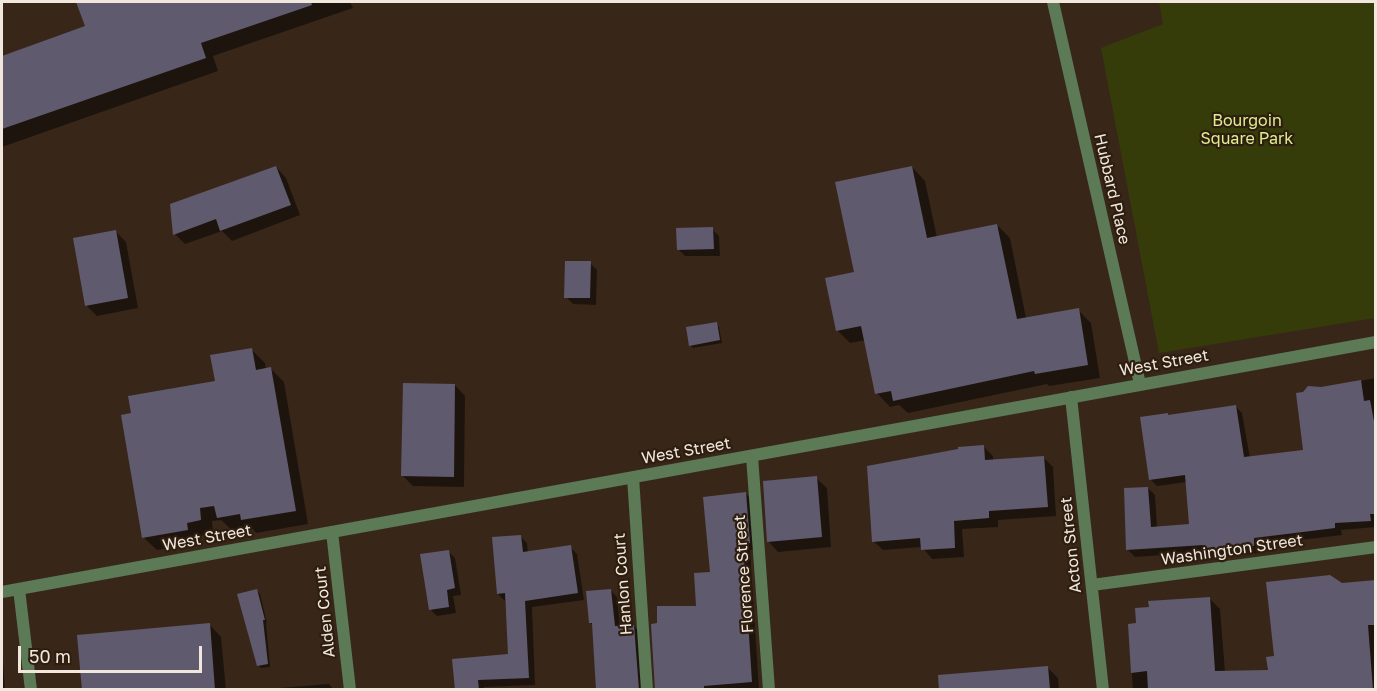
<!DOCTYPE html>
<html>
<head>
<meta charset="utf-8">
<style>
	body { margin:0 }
	#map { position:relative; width:1377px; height:691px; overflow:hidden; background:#382719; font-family:"Golos Text",sans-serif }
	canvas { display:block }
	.frame { position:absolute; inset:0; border:3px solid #f1e7dd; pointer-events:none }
	.scale { position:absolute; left:18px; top:646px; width:184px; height:27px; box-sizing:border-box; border:3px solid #f1e7dd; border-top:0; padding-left:8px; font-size:18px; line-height:21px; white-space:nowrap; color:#f1e7dd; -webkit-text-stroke:4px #2d1e10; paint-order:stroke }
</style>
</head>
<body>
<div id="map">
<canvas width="1377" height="691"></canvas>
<div class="frame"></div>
<div class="scale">50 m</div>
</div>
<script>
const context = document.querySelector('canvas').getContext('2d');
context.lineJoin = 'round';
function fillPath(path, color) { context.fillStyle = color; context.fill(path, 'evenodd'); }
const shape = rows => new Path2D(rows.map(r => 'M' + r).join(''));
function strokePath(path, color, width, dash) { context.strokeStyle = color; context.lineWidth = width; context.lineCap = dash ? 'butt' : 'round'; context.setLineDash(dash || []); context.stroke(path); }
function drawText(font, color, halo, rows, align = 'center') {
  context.font = font + ' "Golos Text",sans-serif'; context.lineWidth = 4.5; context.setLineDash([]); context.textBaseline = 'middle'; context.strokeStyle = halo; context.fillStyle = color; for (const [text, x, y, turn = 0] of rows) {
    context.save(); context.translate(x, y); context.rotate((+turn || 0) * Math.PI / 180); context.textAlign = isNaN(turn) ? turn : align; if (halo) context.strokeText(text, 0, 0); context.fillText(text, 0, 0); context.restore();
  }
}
fillPath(shape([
	[1159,2,1375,2,1375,318,1159,353,1101,48,1163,24]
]), '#353c0a');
fillPath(shape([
	[77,2,350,2,353,8,213,56,218,71,2,147,2,57,86,27],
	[276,167,286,178,300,215,232,241,222,231,185,244,175,234],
	[912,167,925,181,937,238,997,225,1010,238,1026,318,1078,310,1091,323,1100,378,1049,386,1047,384,908,413,899,405,890,407,877,393,866,340,850,343,837,330,855,273],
	[712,229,719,236,720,256,685,256,678,249],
	[116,232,126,242,138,308,97,316,86,305],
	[590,263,597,270,596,305,573,304,566,297],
	[716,323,719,327,722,343,693,348,690,345],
	[251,349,265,363,266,369,271,369,284,382,308,524,256,533,251,527,232,530,221,520,212,521,213,533,199,536,200,543,157,550,143,537,133,414,216,382],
	[1376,378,1376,527,1341,530,1342,535,1260,545,1261,553,1213,557,1208,552,1135,557,1128,550,1148,488,1155,495,1157,528,1191,526,1187,482,1157,486,1150,479,1169,417,1235,406,1242,413,1250,458,1304,451,1321,388],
	[455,385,465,396,464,487,413,486,403,476],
	[984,447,993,456,993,461,1044,458,1053,467,1056,516,998,520,998,527,962,529,964,557,932,559,922,547,883,550,873,541],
	[816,478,827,488,831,547,778,552,768,541],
	[746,494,753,501,756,550,750,550,759,689,657,690,698,607],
	[520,536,527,543,528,553,570,547,577,554,584,600,532,607,535,685,484,687,484,690,456,690,509,655,505,601,498,594],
	[448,551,455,558,461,595,453,596,456,613,437,616,430,609],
	[1376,582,1376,690,1133,690,1129,625,1137,624,1209,598,1220,609,1225,672,1269,671,1276,658,1342,584],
	[256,590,260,594,267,623,266,623,270,667,261,668,258,665],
	[610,590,617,597,620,627,634,626,641,633,645,690,597,690,593,626,590,622],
	[209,624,221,637,226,690,83,690],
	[2,646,5,690,2,690],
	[1048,668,1058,678,1059,690,967,690],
	[329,684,334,690,266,690,266,689]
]), '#0007');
fillPath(shape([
	[76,2,311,2,312,5,201,43,206,58,2,129,2,56,85,26],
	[276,166,291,205,220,231,216,219,173,235,170,204],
	[912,166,927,238,997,224,1017,319,1079,308,1088,365,1035,374,1034,371,893,401,891,391,875,394,861,326,836,331,825,278,854,272,835,182],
	[713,227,714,249,677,250,676,228],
	[116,230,128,298,85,306,73,238],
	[565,261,591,261,590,298,564,298],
	[717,322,720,340,689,346,686,327],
	[252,348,256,370,271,367,296,511,241,520,240,514,217,518,214,506,200,508,201,520,187,523,188,530,142,538,121,415,131,413,128,396,215,381,210,355],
	[1361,380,1364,401,1370,400,1376,432,1376,514,1370,514,1371,521,1335,523,1335,528,1254,538,1254,546,1204,550,1204,545,1126,550,1124,488,1148,487,1151,527,1189,524,1185,475,1149,480,1140,417,1168,413,1168,415,1236,405,1244,457,1303,450,1296,393,1303,392,1308,386,1321,387],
	[403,383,455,384,454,477,401,476],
	[984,445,985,460,1044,456,1048,507,989,511,989,518,954,521,955,548,921,550,920,538,872,542,867,466,958,449,958,447],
	[817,476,822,537,767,542,763,481],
	[746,492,750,543,743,544,752,682,704,686,704,690,655,690,651,624,657,623,657,606,696,606,694,573,710,572,703,497],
	[521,535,523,552,571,545,578,593,525,601,529,678,478,680,479,690,455,690,452,659,508,654,505,593,497,594,492,537],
	[449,550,455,588,447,590,449,607,429,610,420,554],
	[1330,575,1342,583,1376,580,1376,625,1368,625,1373,690,1148,690,1147,671,1131,673,1128,624,1136,623,1135,608,1149,607,1148,601,1210,597,1215,671,1268,670,1266,657,1274,656,1266,582],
	[257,589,265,620,263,620,268,664,257,666,237,594],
	[611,589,615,626,634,625,639,690,596,690,592,623,589,623,586,591],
	[210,623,215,690,82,690,77,635],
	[1048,666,1050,690,939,690,938,675]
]), '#605a6f');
strokePath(shape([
	[1053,2,1140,384],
	[1071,397,1103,690],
	[752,456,769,690],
	[633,477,647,690],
	[332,532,350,690],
	[1092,585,1376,547],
	[19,589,31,690],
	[2,592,1376,342]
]), '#5b7a55', 12);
drawText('16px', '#deee8f', '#2d1e10', [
	["Bourgoin",1247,121],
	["Square Park",1247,139]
]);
drawText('16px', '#f1e7dd', '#2d1e10', [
	["Hubbard Place",1112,189,77],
	["West Street",1164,363,-10],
	["West Street",686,451,-10],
	["West Street",207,538,-10],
	["Acton Street",1071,545,-96],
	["Washington Street",1232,550,-8],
	["Florence Street",744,574,-94],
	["Hanlon Court",623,584,-94],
	["Alden Court",325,612,-96]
]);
</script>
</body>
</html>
